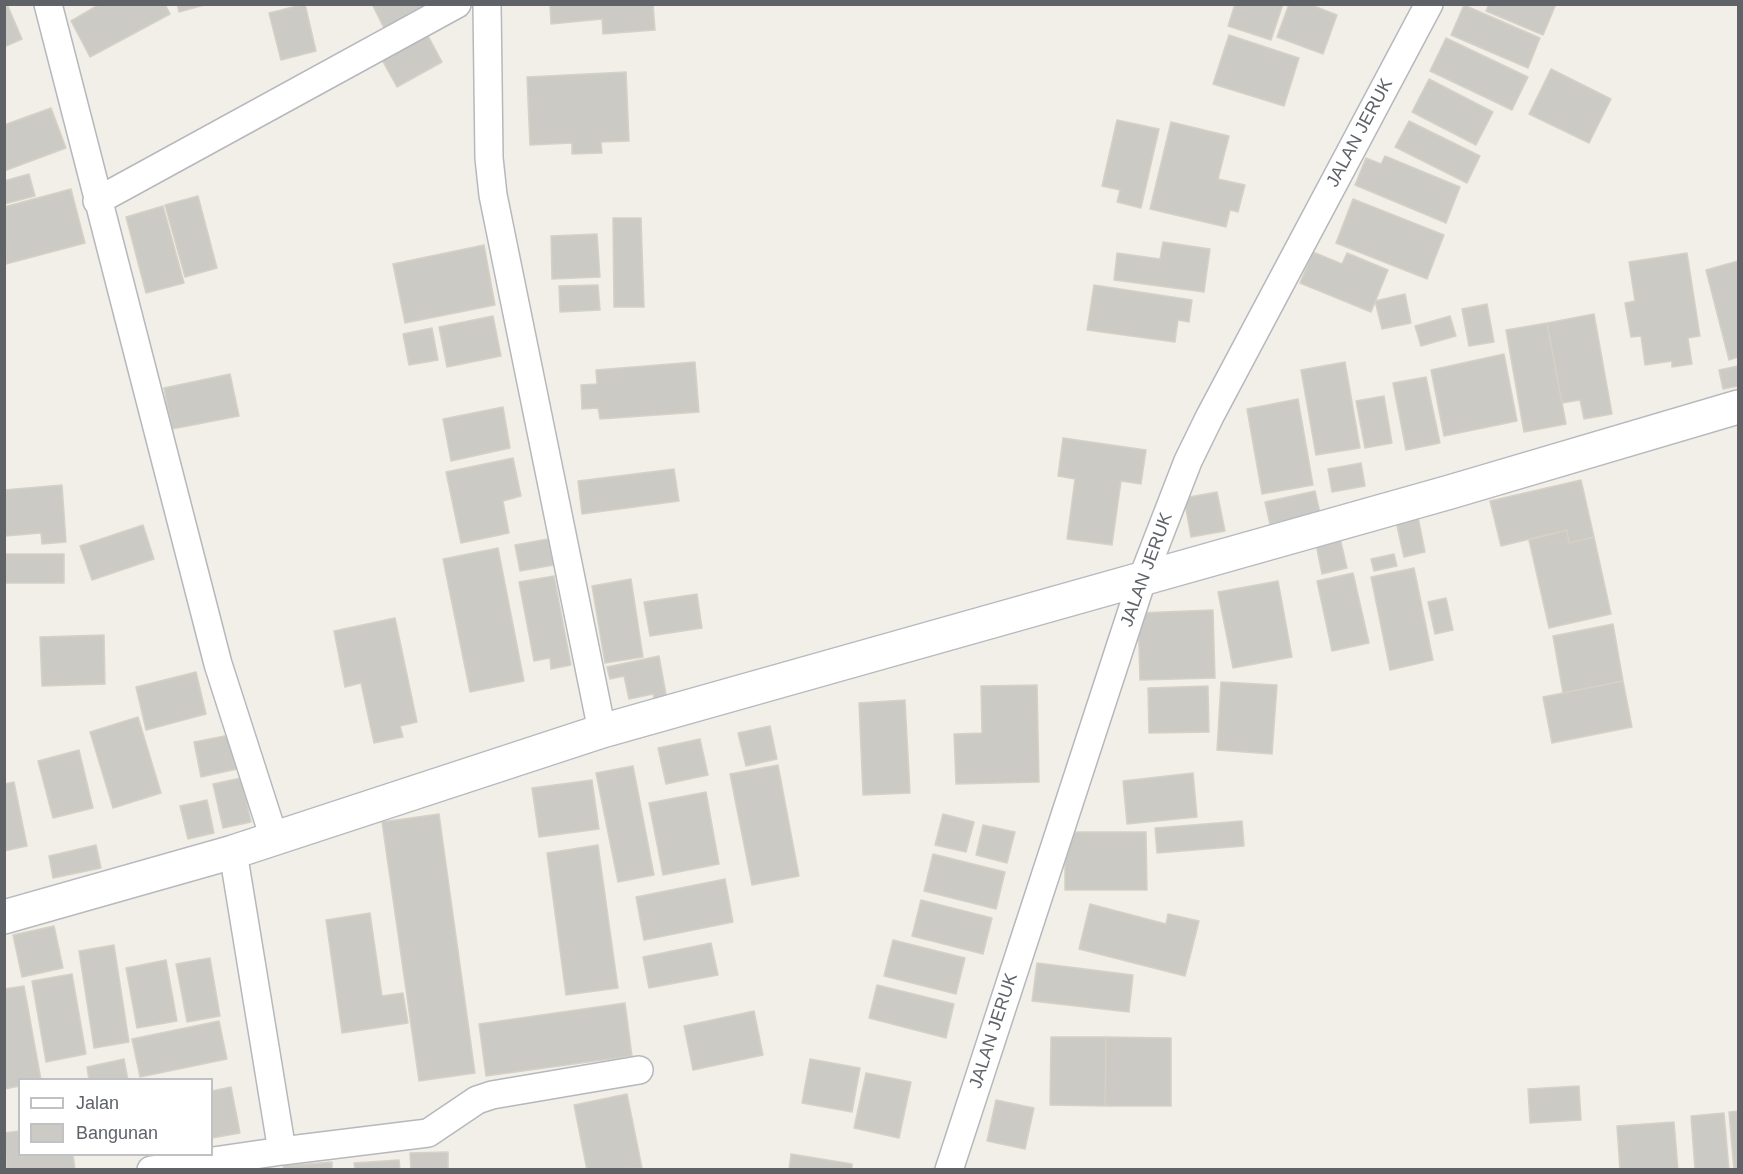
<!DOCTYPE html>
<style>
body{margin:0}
#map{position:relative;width:1743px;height:1174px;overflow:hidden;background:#f1efe8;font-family:Arial,sans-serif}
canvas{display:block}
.frame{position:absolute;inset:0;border:6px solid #5f6368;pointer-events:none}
.legend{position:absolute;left:18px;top:1078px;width:195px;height:78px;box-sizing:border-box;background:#fff;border:2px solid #bfc1c3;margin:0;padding:8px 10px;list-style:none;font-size:18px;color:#5f6368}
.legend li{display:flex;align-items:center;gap:12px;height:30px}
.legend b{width:30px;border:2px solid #bfc1c3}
</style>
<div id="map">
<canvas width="1743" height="1174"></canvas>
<div class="frame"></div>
<ul class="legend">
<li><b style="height:8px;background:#fff"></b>Jalan</li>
<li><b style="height:16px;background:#cccac5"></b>Bangunan</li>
</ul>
</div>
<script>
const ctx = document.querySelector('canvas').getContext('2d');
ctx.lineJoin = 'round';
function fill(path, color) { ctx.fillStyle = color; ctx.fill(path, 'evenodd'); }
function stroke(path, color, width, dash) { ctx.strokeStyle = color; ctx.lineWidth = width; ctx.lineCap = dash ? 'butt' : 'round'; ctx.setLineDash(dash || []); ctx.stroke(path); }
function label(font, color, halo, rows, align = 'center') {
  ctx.font = font + ' Arial,sans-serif'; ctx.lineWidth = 6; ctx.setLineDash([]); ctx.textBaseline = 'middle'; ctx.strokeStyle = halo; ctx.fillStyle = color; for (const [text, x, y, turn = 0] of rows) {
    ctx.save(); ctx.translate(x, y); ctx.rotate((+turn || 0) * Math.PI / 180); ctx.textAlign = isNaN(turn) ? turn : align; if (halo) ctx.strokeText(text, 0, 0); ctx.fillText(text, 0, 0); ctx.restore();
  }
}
const building = new Path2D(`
 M 4,4 L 7,4 L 22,39 L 4,47 Z
 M 100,4 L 165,4 L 170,14 L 90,57 L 71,21 Z
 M 177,4 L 208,4 L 179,12 Z
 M 305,4 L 316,51 L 281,60 L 269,13 Z
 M 372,4 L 431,4 L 385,30 Z
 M 550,4 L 653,4 L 655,30 L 603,34 L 602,19 L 551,24 Z
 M 1235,4 L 1283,4 L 1271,40 L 1228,26 Z
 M 1289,4 L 1309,4 L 1337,15 L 1323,54 L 1277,37 Z
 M 1489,4 L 1556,4 L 1543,35 L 1486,11 Z
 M 1464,5 L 1540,38 L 1528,68 L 1451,35 Z
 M 427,34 L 442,62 L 397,87 L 381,58 Z
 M 1229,35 L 1299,58 L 1284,106 L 1213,84 Z
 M 1446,38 L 1528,77 L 1512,110 L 1430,71 Z
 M 1551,69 L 1611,99 L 1589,143 L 1529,114 Z
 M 626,72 L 629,141 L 601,142 L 602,153 L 572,154 L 572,143 L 530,145 L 527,77 Z
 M 1429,79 L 1493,112 L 1476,145 L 1412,112 Z
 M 51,108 L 66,148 L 4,171 L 4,125 Z
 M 1117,120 L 1159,129 L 1141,208 L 1117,202 L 1120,190 L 1102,186 Z
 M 1409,121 L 1480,156 L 1467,183 L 1395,147 Z
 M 1171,122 L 1229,136 L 1218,179 L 1245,185 L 1238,212 L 1230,210 L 1226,227 L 1150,209 Z
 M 1385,156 L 1460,187 L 1446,223 L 1355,185 L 1366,158 L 1381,164 Z
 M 29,174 L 35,196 L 4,204 L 4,181 Z
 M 71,189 L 85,243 L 6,264 L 4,207 Z
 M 198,196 L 217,268 L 185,277 L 165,205 Z
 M 1353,199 L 1444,235 L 1427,279 L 1336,243 Z
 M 163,206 L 184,283 L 146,293 L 126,217 Z
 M 613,218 L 641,218 L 644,307 L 614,307 Z
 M 597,234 L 600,277 L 552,279 L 551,236 Z
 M 1163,242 L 1210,249 L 1204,292 L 1114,280 L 1117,253 L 1160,259 Z
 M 484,245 L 495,305 L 405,323 L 393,264 Z
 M 1313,252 L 1342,264 L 1347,253 L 1388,270 L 1371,312 L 1300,283 Z
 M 1687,253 L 1700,336 L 1688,338 L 1692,364 L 1672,367 L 1672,361 L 1645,365 L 1641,336 L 1631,337 L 1625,303 L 1635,301 L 1629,262 Z
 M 1738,261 L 1738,357 L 1729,360 L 1706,270 Z
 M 598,285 L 600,310 L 560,312 L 559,286 Z
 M 1094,285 L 1192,300 L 1189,322 L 1178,320 L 1175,342 L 1087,330 Z
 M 1405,294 L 1411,323 L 1382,329 L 1375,301 Z
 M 1487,304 L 1494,342 L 1469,346 L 1462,309 Z
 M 1594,314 L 1612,414 L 1584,419 L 1580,400 L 1562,403 L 1547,323 Z
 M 493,316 L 501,356 L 447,367 L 439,327 Z
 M 1450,316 L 1456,336 L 1421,346 L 1415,326 Z
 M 1547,323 L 1566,424 L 1524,432 L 1506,330 Z
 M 432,328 L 438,360 L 409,365 L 403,334 Z
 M 1504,354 L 1517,421 L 1444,436 L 1431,370 Z
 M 695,362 L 699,412 L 600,419 L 598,408 L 582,409 L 581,385 L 597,384 L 596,370 Z
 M 1345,362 L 1360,448 L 1316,455 L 1301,370 Z
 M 1738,366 L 1738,386 L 1723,389 L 1719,370 Z
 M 230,374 L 239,416 L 172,429 L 164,388 Z
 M 1426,377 L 1440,443 L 1406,450 L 1393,383 Z
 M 1384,396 L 1392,443 L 1365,448 L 1356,401 Z
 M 1298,399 L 1313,485 L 1262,494 L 1247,409 Z
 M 503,407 L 510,448 L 451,461 L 443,419 Z
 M 1063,438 L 1146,450 L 1141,484 L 1121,481 L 1112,545 L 1067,539 L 1075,479 L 1058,476 Z
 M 513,458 L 521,496 L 503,501 L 509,533 L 461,543 L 446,472 Z
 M 1361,463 L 1365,486 L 1332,492 L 1328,469 Z
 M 674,469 L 679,501 L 582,514 L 578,481 Z
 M 1581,480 L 1594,537 L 1569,543 L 1567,530 L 1501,546 L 1490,501 Z
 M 62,485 L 66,542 L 42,544 L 41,533 L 5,536 L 4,490 Z
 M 1315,491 L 1320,513 L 1270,524 L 1265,502 Z
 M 1217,492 L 1225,531 L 1191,537 L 1184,498 Z
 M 1417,512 L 1425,552 L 1404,557 L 1395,517 Z
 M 143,525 L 154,559 L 92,580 L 80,546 Z
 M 1567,530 L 1569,543 L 1594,537 L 1611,614 L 1549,628 L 1529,540 Z
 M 1340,538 L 1347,568 L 1322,574 L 1316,544 Z
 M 548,539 L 554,565 L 520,571 L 515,545 Z
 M 498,548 L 524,681 L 470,692 L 443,559 Z
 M 5,554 L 64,554 L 64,583 L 5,583 Z
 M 1394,554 L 1397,566 L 1374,571 L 1371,559 Z
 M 1414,568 L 1433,660 L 1390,670 L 1371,577 Z
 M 1353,573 L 1369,643 L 1332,651 L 1317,581 Z
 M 554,576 L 571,665 L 551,669 L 550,658 L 534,661 L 519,582 Z
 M 631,579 L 643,657 L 605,663 L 592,586 Z
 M 1278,581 L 1292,657 L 1233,668 L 1218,592 Z
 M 697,594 L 702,628 L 650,636 L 644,602 Z
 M 1446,598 L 1453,630 L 1435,634 L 1428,602 Z
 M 1213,610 L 1215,678 L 1140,680 L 1138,613 Z
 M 395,618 L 417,722 L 400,726 L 403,737 L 374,743 L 361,683 L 345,687 L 334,631 Z
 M 1613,624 L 1623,681 L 1563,693 L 1553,636 Z
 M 104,635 L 105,684 L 42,686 L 40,637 Z
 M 659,656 L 667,700 L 655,702 L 653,694 L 629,699 L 624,676 L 610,679 L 607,667 Z
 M 196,672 L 206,714 L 146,730 L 136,687 Z
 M 1623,681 L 1632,727 L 1552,743 L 1543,697 Z
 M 1221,682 L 1277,685 L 1272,754 L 1217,750 Z
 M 1037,685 L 1039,782 L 956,784 L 954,734 L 982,733 L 981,686 Z
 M 1208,686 L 1209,732 L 1149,733 L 1148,688 Z
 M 905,700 L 910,793 L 863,795 L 859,703 Z
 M 138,717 L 161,793 L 113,808 L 90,732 Z
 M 770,726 L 777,759 L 746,766 L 738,733 Z
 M 230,735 L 237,769 L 201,777 L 194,742 Z
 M 700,739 L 708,775 L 666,784 L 658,748 Z
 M 79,750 L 93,808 L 53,818 L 38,761 Z
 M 778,765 L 799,876 L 752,885 L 730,774 Z
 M 633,766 L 654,875 L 618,882 L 596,773 Z
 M 1193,773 L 1197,817 L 1127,824 L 1123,781 Z
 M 241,778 L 251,822 L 223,828 L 213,784 Z
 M 592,780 L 599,829 L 539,837 L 532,788 Z
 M 14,782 L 27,846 L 4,851 L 4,784 Z
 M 706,792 L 719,864 L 663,875 L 649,803 Z
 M 207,800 L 214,833 L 188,839 L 180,806 Z
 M 439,814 L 475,1073 L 419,1081 L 382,822 Z
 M 943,814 L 974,822 L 966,852 L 935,845 Z
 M 1242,821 L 1244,846 L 1157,853 L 1155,828 Z
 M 983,825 L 1015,832 L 1007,863 L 976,855 Z
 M 1065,832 L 1146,832 L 1147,890 L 1065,890 Z
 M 96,845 L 101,868 L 53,878 L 49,856 Z
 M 598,845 L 618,988 L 566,995 L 547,853 Z
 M 933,854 L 1005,872 L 996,909 L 924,891 Z
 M 725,879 L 733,922 L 644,940 L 636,897 Z
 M 921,900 L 992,918 L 983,954 L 912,936 Z
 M 1090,904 L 1166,924 L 1168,914 L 1199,921 L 1185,976 L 1079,949 Z
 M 370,913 L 382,996 L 403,993 L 408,1023 L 342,1033 L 326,920 Z
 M 54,926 L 63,968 L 22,977 L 13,935 Z
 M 893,940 L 965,958 L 956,994 L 884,976 Z
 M 711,943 L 718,975 L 649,988 L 643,957 Z
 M 114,945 L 129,1042 L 94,1048 L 79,951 Z
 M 210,958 L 220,1016 L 187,1022 L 176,964 Z
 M 166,960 L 177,1021 L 137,1028 L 126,968 Z
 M 1037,963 L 1133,975 L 1129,1012 L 1032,1001 Z
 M 72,974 L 86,1054 L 46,1062 L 32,981 Z
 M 877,985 L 954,1004 L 946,1038 L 869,1018 Z
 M 24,986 L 41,1080 L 20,1080 L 20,1086 L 4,1089 L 4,989 Z
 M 625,1003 L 632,1056 L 486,1076 L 479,1024 Z
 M 754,1011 L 763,1055 L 693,1070 L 684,1026 Z
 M 219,1021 L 227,1059 L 140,1077 L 132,1039 Z
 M 1051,1037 L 1106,1037 L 1105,1106 L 1050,1105 Z
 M 1106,1037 L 1171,1038 L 1171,1106 L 1105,1106 Z
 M 124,1059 L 128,1080 L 89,1080 L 87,1067 Z
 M 810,1059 L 860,1068 L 852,1112 L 802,1103 Z
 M 866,1073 L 911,1082 L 899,1138 L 854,1128 Z
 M 1579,1086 L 1581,1120 L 1530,1123 L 1528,1089 Z
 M 231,1087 L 240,1133 L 212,1138 L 212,1091 Z
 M 627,1094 L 642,1168 L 587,1170 L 574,1105 Z
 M 996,1100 L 1034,1108 L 1025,1149 L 987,1141 Z
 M 1738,1111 L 1738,1170 L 1734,1170 L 1729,1112 Z
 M 1724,1113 L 1729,1170 L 1695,1170 L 1691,1116 Z
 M 1674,1122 L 1678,1170 L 1620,1170 L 1617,1126 Z
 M 20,1131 L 20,1154 L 73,1154 L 75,1170 L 7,1170 L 4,1133 Z
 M 448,1152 L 448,1170 L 411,1170 L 410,1153 Z
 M 791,1154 L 852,1164 L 852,1170 L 789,1170 Z
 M 399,1160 L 400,1170 L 355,1170 L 354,1163 Z
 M 332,1162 L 332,1170 L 284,1170 L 283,1166 Z`);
fill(building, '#cccac5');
stroke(building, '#d6d1c6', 1.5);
const street = new Path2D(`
 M 48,4 L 218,664 L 274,838
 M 487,4 L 489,158 L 493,195 L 602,731
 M 97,201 L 457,4
 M 282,1151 L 428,1133 L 477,1100 L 492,1095 L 639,1070
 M 151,1170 L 282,1151 L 233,852
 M 949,1170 L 1143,577 L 1188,461 L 1210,416 L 1429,4`);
const secondary = new Path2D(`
 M 4,917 L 233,852 L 602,731 L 1450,492 L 1738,407`);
stroke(street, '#b5b8bc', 30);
stroke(secondary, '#b6babf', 36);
stroke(street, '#fff', 27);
stroke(secondary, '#fff', 33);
label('18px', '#5f6368', '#fff', [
 ["JALAN JERUK",1360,133,-62],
 ["JALAN JERUK",1147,570,-70],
 ["JALAN JERUK",994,1031,-72]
]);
</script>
